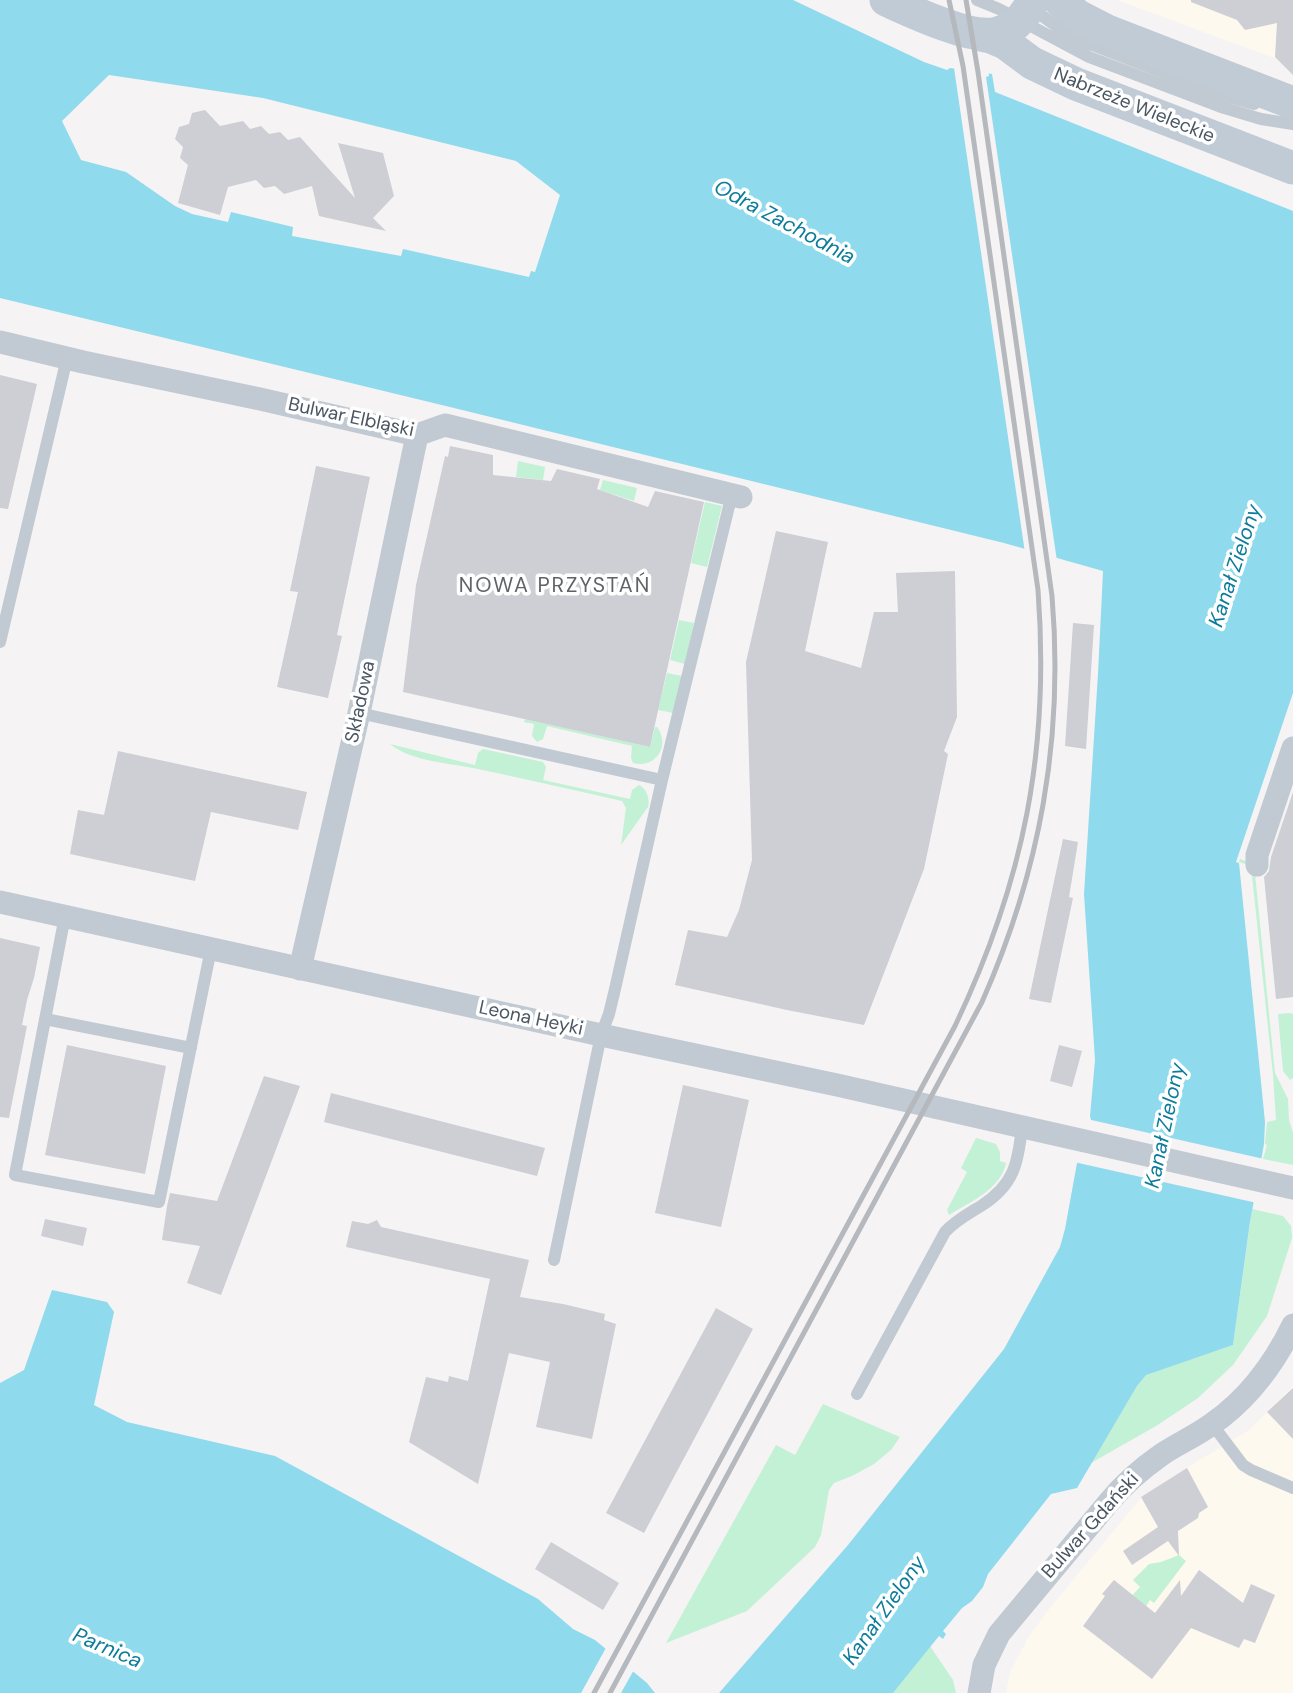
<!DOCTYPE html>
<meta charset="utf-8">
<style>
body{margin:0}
canvas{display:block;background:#f5f3f3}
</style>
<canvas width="1293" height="1693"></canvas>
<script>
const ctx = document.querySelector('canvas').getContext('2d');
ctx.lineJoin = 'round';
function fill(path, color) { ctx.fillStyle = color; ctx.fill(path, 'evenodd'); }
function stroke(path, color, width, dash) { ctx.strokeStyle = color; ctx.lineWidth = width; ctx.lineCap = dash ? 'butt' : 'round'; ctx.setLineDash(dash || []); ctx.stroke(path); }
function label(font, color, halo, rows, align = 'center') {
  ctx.font = font + ' "DM Sans",sans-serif'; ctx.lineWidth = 7; ctx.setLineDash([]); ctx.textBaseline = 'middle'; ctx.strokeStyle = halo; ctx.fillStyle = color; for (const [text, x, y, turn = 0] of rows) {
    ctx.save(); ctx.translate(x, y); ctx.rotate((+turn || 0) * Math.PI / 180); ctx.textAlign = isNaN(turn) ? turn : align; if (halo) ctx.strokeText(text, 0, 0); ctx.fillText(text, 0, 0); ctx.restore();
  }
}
fill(new Path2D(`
 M 1117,0 L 1293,0 L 1293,65 Z
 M 1293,1386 L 1293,1693 L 1006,1693 L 1010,1672 L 1028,1638 L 1049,1609 L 1141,1498 L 1193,1464 L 1249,1430 Z`), '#fdf9ef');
fill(new Path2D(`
 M 518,461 L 545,467 L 543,480 L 516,477 Z
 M 603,480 L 637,488 L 634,501 L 600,490 Z
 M 705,502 L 722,506 L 707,567 L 691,563 Z
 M 679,620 L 694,623 L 685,664 L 670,660 Z
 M 667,673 L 682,676 L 674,713 L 658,710 Z
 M 525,719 L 650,747 L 655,727 L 657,727 C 671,745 656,769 633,763 L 631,758 L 632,746 L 547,726 L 543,739 L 537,742 L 532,736 L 534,724 L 524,722 Z
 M 390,744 L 475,765 L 478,753 L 483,749 L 543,762 L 546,767 L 543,780 L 630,799 L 632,790 L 639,785 C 647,789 650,799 648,807 L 621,845 L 626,808 L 622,801 C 574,790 526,779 478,769 C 451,763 412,762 390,744 Z
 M 1240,859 L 1254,864 L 1275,1073 L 1288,1099 L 1289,1120 L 1293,1133 L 1293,1165 L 1263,1159 L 1267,1145 L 1265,1144 L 1267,1122 L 1276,1120 L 1273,1075 L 1251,866 L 1239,862 Z
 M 1290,1013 L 1293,1014 L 1293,1078 L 1290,1080 L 1283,1071 L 1278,1014 Z
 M 976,1138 L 996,1144 L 1000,1152 L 1000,1161 L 1006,1163 C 1001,1189 970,1202 949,1215 L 947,1210 L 967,1172 L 961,1168 Z
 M 1252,1209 L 1283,1216 L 1291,1226 L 1292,1238 L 1267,1316 L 1233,1365 L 1198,1398 L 1156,1426 L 1091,1463 L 1137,1386 L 1146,1374 L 1233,1345 Z
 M 823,1404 L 900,1437 L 891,1450 L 874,1464 L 852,1476 L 834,1483 L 829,1490 L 821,1535 L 815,1547 L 747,1611 L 666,1643 L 776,1445 L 795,1455 Z
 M 1179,1555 L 1186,1561 L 1154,1603 L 1150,1600 L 1140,1616 L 1120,1609 L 1140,1587 L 1133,1580 L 1149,1564 L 1161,1562 Z
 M 930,1646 L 953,1680 L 956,1693 L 893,1693 Z`), '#c3f1d5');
fill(new Path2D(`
 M 0,0 L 793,0 L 924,62 L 947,70 L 950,68 L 992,74 L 995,92 L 1293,211 L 1293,693 L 1236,862 L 1239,863 L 1265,1122 L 1264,1144 L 1250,1222 L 1233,1345 L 1146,1375 L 1137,1386 L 1077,1488 L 1051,1494 L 988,1574 L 983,1587 L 972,1601 L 962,1608 L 943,1631 L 946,1634 L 943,1639 L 939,1636 L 893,1693 L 719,1693 L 848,1545 L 1004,1349 L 1060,1247 L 1065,1229 L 1077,1163 L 1091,1120 L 1090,1116 L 1095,1060 L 1084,894 L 1098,674 L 1103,571 L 1004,543 L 454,408 L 0,298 ZM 109,75 L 263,98 L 516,161 L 560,195 L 535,272 L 531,271 L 529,277 L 403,249 L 401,256 L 292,236 L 293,227 L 231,212 L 228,222 L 192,214 L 175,206 L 126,172 L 81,160 L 62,121 Z
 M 52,1290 L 107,1302 L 114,1312 L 94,1405 L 127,1422 L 275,1456 L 538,1599 L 573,1629 L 595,1640 L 647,1683 L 655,1693 L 0,1693 L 0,1383 L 24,1370 Z`), '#90daee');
fill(new Path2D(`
 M 951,65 L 988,70 L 989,76 L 986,77 L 1057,561 L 1025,553 L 954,68 L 952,68 Z
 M 1087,1119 L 1264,1159 L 1257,1203 L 1074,1162 Z
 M 607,1646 L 635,1668 L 621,1693 L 581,1693 Z`), '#f5f3f3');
fill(new Path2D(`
 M 1191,0 L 1293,0 L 1293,75 L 1275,57 L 1277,23 L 1245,30 L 1237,20 L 1191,2 Z
 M 205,110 L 220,126 L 243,121 L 250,129 L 261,126 L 269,134 L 280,132 L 288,140 L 300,137 L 355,198 L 338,143 L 383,153 L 394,196 L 373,218 L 386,231 L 319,216 L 312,186 L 284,194 L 275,186 L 264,188 L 256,180 L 228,187 L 220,215 L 178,203 L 188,165 L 180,158 L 183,147 L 175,139 L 179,127 L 189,124 L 192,113 Z
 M 0,375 L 37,384 L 8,509 L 0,508 Z
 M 450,446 L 493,455 L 493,475 L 551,481 L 557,469 L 600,479 L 597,489 L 648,507 L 655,491 L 704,502 L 650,747 L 403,692 L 416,585 L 445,456 L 448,457 Z
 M 316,466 L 370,477 L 337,635 L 342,636 L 328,698 L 277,687 L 298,592 L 290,591 Z
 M 776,531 L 828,542 L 805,651 L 861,668 L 874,612 L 898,612 L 896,573 L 955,571 L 957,717 L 944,751 L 948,754 L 924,869 L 864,1025 L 787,1010 L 675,985 L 688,930 L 727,937 L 739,910 L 752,860 L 746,662 Z
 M 1073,623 L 1094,625 L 1086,749 L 1065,746 Z
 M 118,751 L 307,792 L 298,830 L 211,812 L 195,881 L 70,854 L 78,810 L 104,815 Z
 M 1293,792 L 1293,997 L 1276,999 L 1264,877 L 1269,871 L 1271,857 Z
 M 1063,839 L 1078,842 L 1069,897 L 1073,898 L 1051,1003 L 1029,999 Z
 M 0,938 L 40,947 L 34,978 L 27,1000 L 22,1025 L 27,1026 L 9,1118 L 0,1117 Z
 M 67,1045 L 166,1066 L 145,1174 L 45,1155 Z
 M 1059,1045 L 1082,1051 L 1072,1087 L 1050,1081 Z
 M 264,1076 L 300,1086 L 221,1295 L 187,1283 L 200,1246 L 162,1240 L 167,1206 L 170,1193 L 217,1201 Z
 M 683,1085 L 749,1100 L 721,1227 L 655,1213 Z
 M 331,1093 L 545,1148 L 537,1176 L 324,1122 Z
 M 45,1219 L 87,1228 L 83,1246 L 41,1236 Z
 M 377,1220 L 381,1227 L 529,1260 L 520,1297 L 563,1304 L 605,1314 L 604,1320 L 616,1324 L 592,1439 L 536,1427 L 550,1362 L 509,1353 L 478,1484 L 409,1442 L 426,1377 L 448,1382 L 449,1376 L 468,1381 L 490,1279 L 346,1247 L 352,1221 L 368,1224 Z
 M 716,1308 L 753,1329 L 644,1533 L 606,1513 Z
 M 1293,1388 L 1293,1439 L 1267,1412 Z
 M 1187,1468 L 1208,1507 L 1199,1513 L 1198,1518 L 1178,1531 L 1179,1556 L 1168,1541 L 1132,1565 L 1123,1551 L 1158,1527 L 1141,1497 Z
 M 551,1542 L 619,1583 L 603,1610 L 535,1569 Z
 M 1199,1570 L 1243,1603 L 1251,1584 L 1275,1595 L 1255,1643 L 1244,1639 L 1239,1648 L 1191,1628 L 1152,1679 L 1083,1626 L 1105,1596 L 1102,1594 L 1114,1580 L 1155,1613 L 1180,1580 L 1181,1596 Z`), '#cdcfd5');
stroke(new Path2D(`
 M 977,0 L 999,9 L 1089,57 L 1221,107 L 1261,119 L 1293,124
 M 1031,8 L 1062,30 L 1087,43 L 1219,94 L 1254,104
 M 0,642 L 67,358
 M 359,713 L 662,780 L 615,989 L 609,1014 L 601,1035 L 554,1260
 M 662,780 L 732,494
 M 65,916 L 15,1175 L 159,1202 L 211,949
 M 45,1019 L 191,1048
 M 857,1394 L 945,1232 C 955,1221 968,1214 981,1206 C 1014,1185 1018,1164 1022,1127
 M 1212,1424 L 1243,1465 L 1251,1470 L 1293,1488`), '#c1cad2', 12);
stroke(new Path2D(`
 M 0,342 L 83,362 L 260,399 L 417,435 L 445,425 L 741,497
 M 1257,865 L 1257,855 L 1293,748
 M 0,902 L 601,1035 L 837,1085 L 1293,1188
 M 300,969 L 359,713 L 417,435
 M 979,1693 L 984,1665 L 999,1634 L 1109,1502 C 1124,1484 1141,1469 1161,1455 C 1177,1444 1196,1436 1212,1424 C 1248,1399 1274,1364 1293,1325`), '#c1cad2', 23);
stroke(new Path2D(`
 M 886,0 C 906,9 925,18 946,25 C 983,39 1013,42 1033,0
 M 1059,0 L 1078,16 L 1107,31 L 1293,103
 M 981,35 L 991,37 L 1005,43 L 1032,63 L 1076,84 L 1293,168`), '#c1cbd6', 33);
stroke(new Path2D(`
 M 594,1693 L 955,1026 C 1024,881 1050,750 1038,590 L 963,66 L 949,0
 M 610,1693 L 982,1002 C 1040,871 1064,739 1052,596 L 978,72 L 966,0`), '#b5b8bd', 5);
label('19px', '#4a5661', '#fff', [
 ["Nabrzeże Wieleckie",1134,106,22],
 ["Bulwar Elbląski",351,418,12],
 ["Składowa",361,702,-78],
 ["Leona Heyki",531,1019,12],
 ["Bulwar Gdański",1091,1526,-48]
]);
label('italic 21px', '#0c7c9b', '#fff', [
 ["Odra Zachodnia",784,223,28],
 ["Kanał Zielony",1236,566,-72],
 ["Kanał Zielony",1166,1126,-78],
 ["Kanał Zielony",885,1611,-55],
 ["Parnica",107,1649,23]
]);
ctx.letterSpacing = '2px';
label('21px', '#5f6368', '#fff', [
 ["NOWA PRZYSTAŃ",555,586]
]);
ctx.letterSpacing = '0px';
</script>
